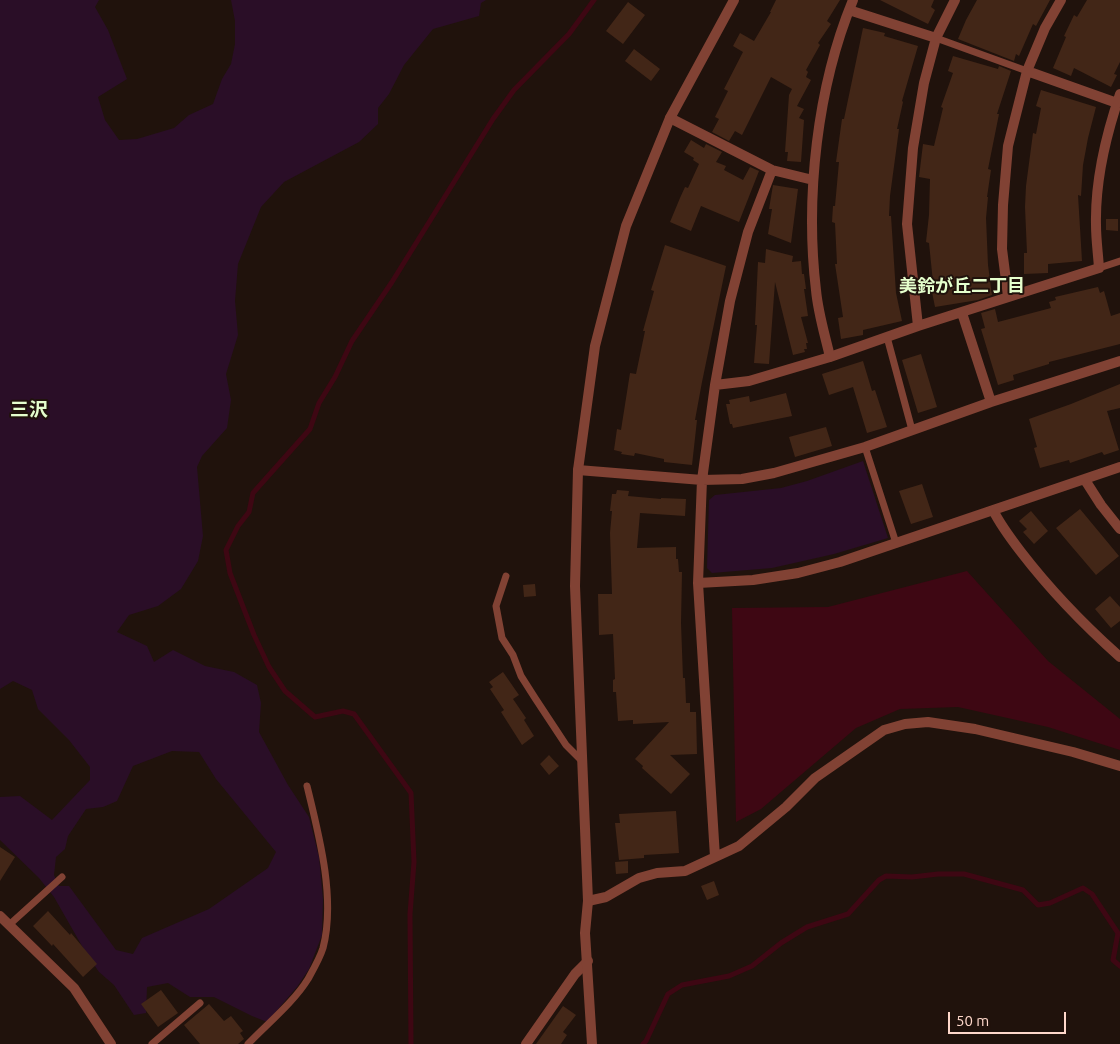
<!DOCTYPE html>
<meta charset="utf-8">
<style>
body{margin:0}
#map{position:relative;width:1120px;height:1044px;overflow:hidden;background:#20120c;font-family:Ubuntu,sans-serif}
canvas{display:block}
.scale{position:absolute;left:948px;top:1012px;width:118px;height:22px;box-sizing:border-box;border:2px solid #ffd8cb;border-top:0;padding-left:6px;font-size:15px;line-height:18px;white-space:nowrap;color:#ffd8cb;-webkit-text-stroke:4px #20120c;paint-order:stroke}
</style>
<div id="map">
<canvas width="1120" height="1044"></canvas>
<div class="scale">50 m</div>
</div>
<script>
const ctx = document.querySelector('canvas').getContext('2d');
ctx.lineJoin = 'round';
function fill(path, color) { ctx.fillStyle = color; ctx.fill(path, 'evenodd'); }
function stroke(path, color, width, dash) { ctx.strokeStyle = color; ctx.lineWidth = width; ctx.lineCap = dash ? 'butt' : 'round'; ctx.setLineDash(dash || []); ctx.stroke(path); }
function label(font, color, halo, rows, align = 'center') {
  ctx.font = font + ' Ubuntu,"Noto Sans JP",sans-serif'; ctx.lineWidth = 4; ctx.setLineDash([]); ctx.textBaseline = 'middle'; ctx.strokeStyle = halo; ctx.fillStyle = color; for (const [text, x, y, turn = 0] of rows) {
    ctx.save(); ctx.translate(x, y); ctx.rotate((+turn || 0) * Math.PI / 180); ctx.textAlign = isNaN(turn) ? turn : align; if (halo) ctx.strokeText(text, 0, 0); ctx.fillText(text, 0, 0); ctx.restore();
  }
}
fill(new Path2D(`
 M 0,0 L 99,0 L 95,7 L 108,30 L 127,79 L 98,97 L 105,120 L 119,140 L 137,139 L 174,128 L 189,115 L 213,104 L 222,79 L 231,64 L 235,44 L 235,21 L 231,0 L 486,0 L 481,3 L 479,16 L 433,29 L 404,65 L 389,94 L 378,108 L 378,124 L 359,142 L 284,182 L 261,207 L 238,264 L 235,301 L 238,335 L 226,374 L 231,400 L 227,428 L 202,456 L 197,467 L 203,536 L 198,561 L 181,589 L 158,606 L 129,615 L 117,632 L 147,646 L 154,662 L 173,650 L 205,666 L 234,672 L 257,685 L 261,703 L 259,732 L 288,785 L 309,817 L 319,857 L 323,899 L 322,935 L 309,969 L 297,987 L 267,1022 L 252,1016 L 214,997 L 190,997 L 168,983 L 147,987 L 146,1013 L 134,1015 L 114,985 L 99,972 L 86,953 L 54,897 L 39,878 L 0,840 L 0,797 L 20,796 L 52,820 L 90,780 L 90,767 L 69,740 L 38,709 L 32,690 L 13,681 L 0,689 ZM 172,751 L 199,752 L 216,779 L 276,852 L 268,868 L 209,909 L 142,938 L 133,954 L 116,950 L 69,886 L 59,886 L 54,875 L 56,857 L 65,849 L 68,836 L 86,809 L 103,807 L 117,801 L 133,766 Z
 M 863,461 L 888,538 L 834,554 L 772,568 L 712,573 L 707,568 L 709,500 L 715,495 L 781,488 L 807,481 Z`), '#2a0e27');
fill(new Path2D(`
 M 967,571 L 1048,661 L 1120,719 L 1120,750 L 1048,727 L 958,707 L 900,709 L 856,728 L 761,809 L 736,822 L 732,608 L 828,607 Z`), '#3e0713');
stroke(new Path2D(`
 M 411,1044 L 410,914 L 414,862 L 411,793 L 354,714 L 343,711 L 315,717 L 285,691 L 269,667 L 254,635 L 230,573 L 226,550 L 238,526 L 249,512 L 253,493 L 310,429 L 319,403 L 335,377 L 352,341 L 392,282 L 493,119 L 514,90 L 569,34 L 594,0
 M 643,1044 L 646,1041 L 668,994 L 682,985 L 729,976 L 752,966 L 781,943 L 807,927 L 848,914 L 879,880 L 886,876 L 912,877 L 938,874 L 964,874 L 1023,890 L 1038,905 L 1050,903 L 1083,888 L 1092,894 L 1118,933 L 1113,960 L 1120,966`), '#3e0713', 5);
fill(new Path2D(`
 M 776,0 L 840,0 L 827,21 L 831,24 L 818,43 L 820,45 L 806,70 L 808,72 L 806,77 L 811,80 L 797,106 L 804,109 L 799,118 L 804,120 L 801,162 L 787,161 L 788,152 L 785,152 L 789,95 L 792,89 L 771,77 L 742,135 L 735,131 L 729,141 L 712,132 L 719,119 L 715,117 L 728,91 L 724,89 L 743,52 L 733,46 L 740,33 L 754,41 L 771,12 L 770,12 Z
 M 880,0 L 934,0 L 931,7 L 935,10 L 928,24 Z
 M 977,0 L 1050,0 L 1036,26 L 1033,24 L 1019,56 L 1016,54 L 1014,61 L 958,39 L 966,20 Z
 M 1087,0 L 1120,0 L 1120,62 L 1114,74 L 1117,75 L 1111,87 L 1074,68 L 1071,76 L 1053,68 L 1066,37 L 1064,36 L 1074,15 L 1077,17 Z
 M 628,2 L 645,15 L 623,44 L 606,31 Z
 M 863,28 L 885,33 L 884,36 L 918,46 L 902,101 L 903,102 L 897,129 L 899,129 L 890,196 L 889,216 L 891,216 L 896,293 L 902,321 L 863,330 L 863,335 L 841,339 L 838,318 L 843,317 L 835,264 L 837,264 L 835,223 L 832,222 L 833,206 L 835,206 L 839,162 L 836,162 L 842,119 L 844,119 Z
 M 634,49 L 660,69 L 651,81 L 625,61 Z
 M 953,56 L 998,69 L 999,66 L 1011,71 L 997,114 L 999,114 L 988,169 L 991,170 L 987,197 L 988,197 L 986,218 L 988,265 L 992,295 L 978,300 L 935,307 L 932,292 L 934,292 L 929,243 L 926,242 L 929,215 L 930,179 L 919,177 L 923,144 L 934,146 L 943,108 L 941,107 L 953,73 L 948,71 Z
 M 1041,90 L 1096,107 L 1088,138 L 1083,165 L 1081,196 L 1078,195 L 1082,261 L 1048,264 L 1048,273 L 1024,274 L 1024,253 L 1027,253 L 1025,207 L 1026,186 L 1033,133 L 1036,134 L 1041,108 L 1036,106 Z
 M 691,140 L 704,148 L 706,144 L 722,152 L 716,162 L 726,166 L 724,170 L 743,180 L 750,167 L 759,171 L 739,222 L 701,206 L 691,231 L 670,222 L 680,198 L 685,187 L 688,188 L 699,164 L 693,160 L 694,158 L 684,152 Z
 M 773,185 L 798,189 L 791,243 L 768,234 L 772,209 L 769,209 Z
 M 1106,219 L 1118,219 L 1118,231 L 1106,230 Z
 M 665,245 L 726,266 L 702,382 L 695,420 L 697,420 L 692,465 L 664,462 L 664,459 L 635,453 L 634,456 L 621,454 L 622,452 L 614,450 L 617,429 L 621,430 L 630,373 L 636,374 L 645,331 L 643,331 L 654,291 L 651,290 Z
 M 766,249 L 793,256 L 792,262 L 801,261 L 802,274 L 804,274 L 806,289 L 804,289 L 808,316 L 801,317 L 808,343 L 806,343 L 807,349 L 804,349 L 805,352 L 793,355 L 775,282 L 769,364 L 754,363 L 757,325 L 755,325 L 758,262 L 765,263 Z
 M 1098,287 L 1100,293 L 1104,291 L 1111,316 L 1120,313 L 1120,344 L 1049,362 L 1049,364 L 1013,375 L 1014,380 L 998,385 L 981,329 L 985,328 L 981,313 L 995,309 L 998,322 L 1051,308 L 1049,302 L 1056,300 L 1055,297 Z
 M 921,354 L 937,407 L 918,413 L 902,360 Z
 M 863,361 L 872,391 L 875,390 L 887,427 L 867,433 L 853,387 L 829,395 L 822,374 Z
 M 1120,384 L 1120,408 L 1107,411 L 1119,450 L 1104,455 L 1102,452 L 1070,463 L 1069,460 L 1040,468 L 1034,448 L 1037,447 L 1029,419 L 1071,404 Z
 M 786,393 L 792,416 L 733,428 L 732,424 L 730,424 L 726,404 L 730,404 L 729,400 L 749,396 L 750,402 Z
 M 826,427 L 832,446 L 795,457 L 789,437 Z
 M 922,484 L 933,517 L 911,524 L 899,491 Z
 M 617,490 L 629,491 L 628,496 L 661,499 L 661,498 L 686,499 L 685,516 L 640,513 L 637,548 L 676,547 L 676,559 L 678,559 L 679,572 L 682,572 L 681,623 L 683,678 L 685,678 L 686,703 L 690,703 L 690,712 L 696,712 L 697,754 L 670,755 L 690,774 L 671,794 L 642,768 L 643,766 L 635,759 L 669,722 L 633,724 L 633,720 L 618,721 L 616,692 L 613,692 L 613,680 L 615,679 L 613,634 L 599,635 L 598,594 L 612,594 L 610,533 L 612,511 L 610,511 L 612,494 L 616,494 Z
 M 1080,509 L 1119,556 L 1096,575 L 1056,528 Z
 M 1031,511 L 1048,531 L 1034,544 L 1023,532 L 1027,529 L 1019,521 Z
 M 535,584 L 536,596 L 524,597 L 523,585 Z
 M 1110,596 L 1120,607 L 1120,621 L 1111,628 L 1095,609 Z
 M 503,672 L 519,695 L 513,699 L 526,718 L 524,720 L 534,736 L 522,745 L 501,712 L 504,710 L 490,689 L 493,687 L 489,682 Z
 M 549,755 L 559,766 L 549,775 L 540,764 Z
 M 676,811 L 679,853 L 644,855 L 644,858 L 619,860 L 615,823 L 620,823 L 619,814 Z
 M 0,847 L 15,857 L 0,881 Z
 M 628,861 L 628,873 L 616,874 L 615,862 Z
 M 714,881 L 719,895 L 707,900 L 701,886 Z
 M 48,911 L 70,935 L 71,933 L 97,964 L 83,977 L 53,944 L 52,946 L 33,926 Z
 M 161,990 L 178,1013 L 158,1027 L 141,1004 Z
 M 209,1004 L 224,1021 L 231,1016 L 243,1031 L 240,1033 L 244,1039 L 238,1044 L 200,1044 L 184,1025 Z
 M 563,1006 L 576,1015 L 563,1032 L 567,1035 L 561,1044 L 536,1044 Z`), '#422617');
stroke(new Path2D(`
 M 936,38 L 1027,71
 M 1099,268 L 1120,261
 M 887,337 L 912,430
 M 865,447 L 896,543
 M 506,576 L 496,606 L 502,638 L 513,655 L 521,676 L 535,698 L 566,745 L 582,761
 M 9,925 L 62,877
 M 152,1044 L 200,1003
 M 248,1044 C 266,1025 294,1002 308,979 C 313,970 320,958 323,948 C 336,899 319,835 307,786`), '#814234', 7);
stroke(new Path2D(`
 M 849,10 L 936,38
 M 1027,71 L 1117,103
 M 670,118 L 772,170 L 813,180
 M 1008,296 L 1002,249 L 1003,205 L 1008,146 L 1027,71 L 1045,28 L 1061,0
 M 962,313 L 991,402
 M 918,326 L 907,224 L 913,148 L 924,83 L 936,38 L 955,0
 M 830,357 C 825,335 818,313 816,290 C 805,197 817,87 853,0
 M 715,385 L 749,381 L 830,357 L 918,326 L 1099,268 C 1098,253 1096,239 1096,225 C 1095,181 1106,135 1120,94
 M 578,470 L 702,480 L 742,479 L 774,473 L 865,447 L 991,402 L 1120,361
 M 1085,480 L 1101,505 L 1120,529
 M 993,510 C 1001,526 1011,539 1021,552 C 1051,591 1084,625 1120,657
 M 698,583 L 753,580 L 798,573 L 840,562 L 1120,467
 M 715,857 L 698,583 L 702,480 L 715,385 L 730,301 L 748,232 L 772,170
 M 588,901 L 606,897 L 639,878 L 657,873 L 685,871 L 739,846 L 786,807 L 815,778 L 884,730 L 905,724 L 928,722 L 975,729 L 1073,752 L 1120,766
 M 526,1044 L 575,974 L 588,961`), '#814234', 10);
stroke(new Path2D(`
 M 0,916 L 74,988 L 111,1044
 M 592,1044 L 585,933 L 588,901 L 575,586 L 578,470 L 595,346 L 626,226 L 670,118 L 734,0`), '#814234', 10);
label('bold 18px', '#e5ffcd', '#20120c', [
 ["美鈴が丘二丁目",962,286]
]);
label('bold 19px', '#e5ffcd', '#20120c', [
 ["三沢",29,410]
]);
</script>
